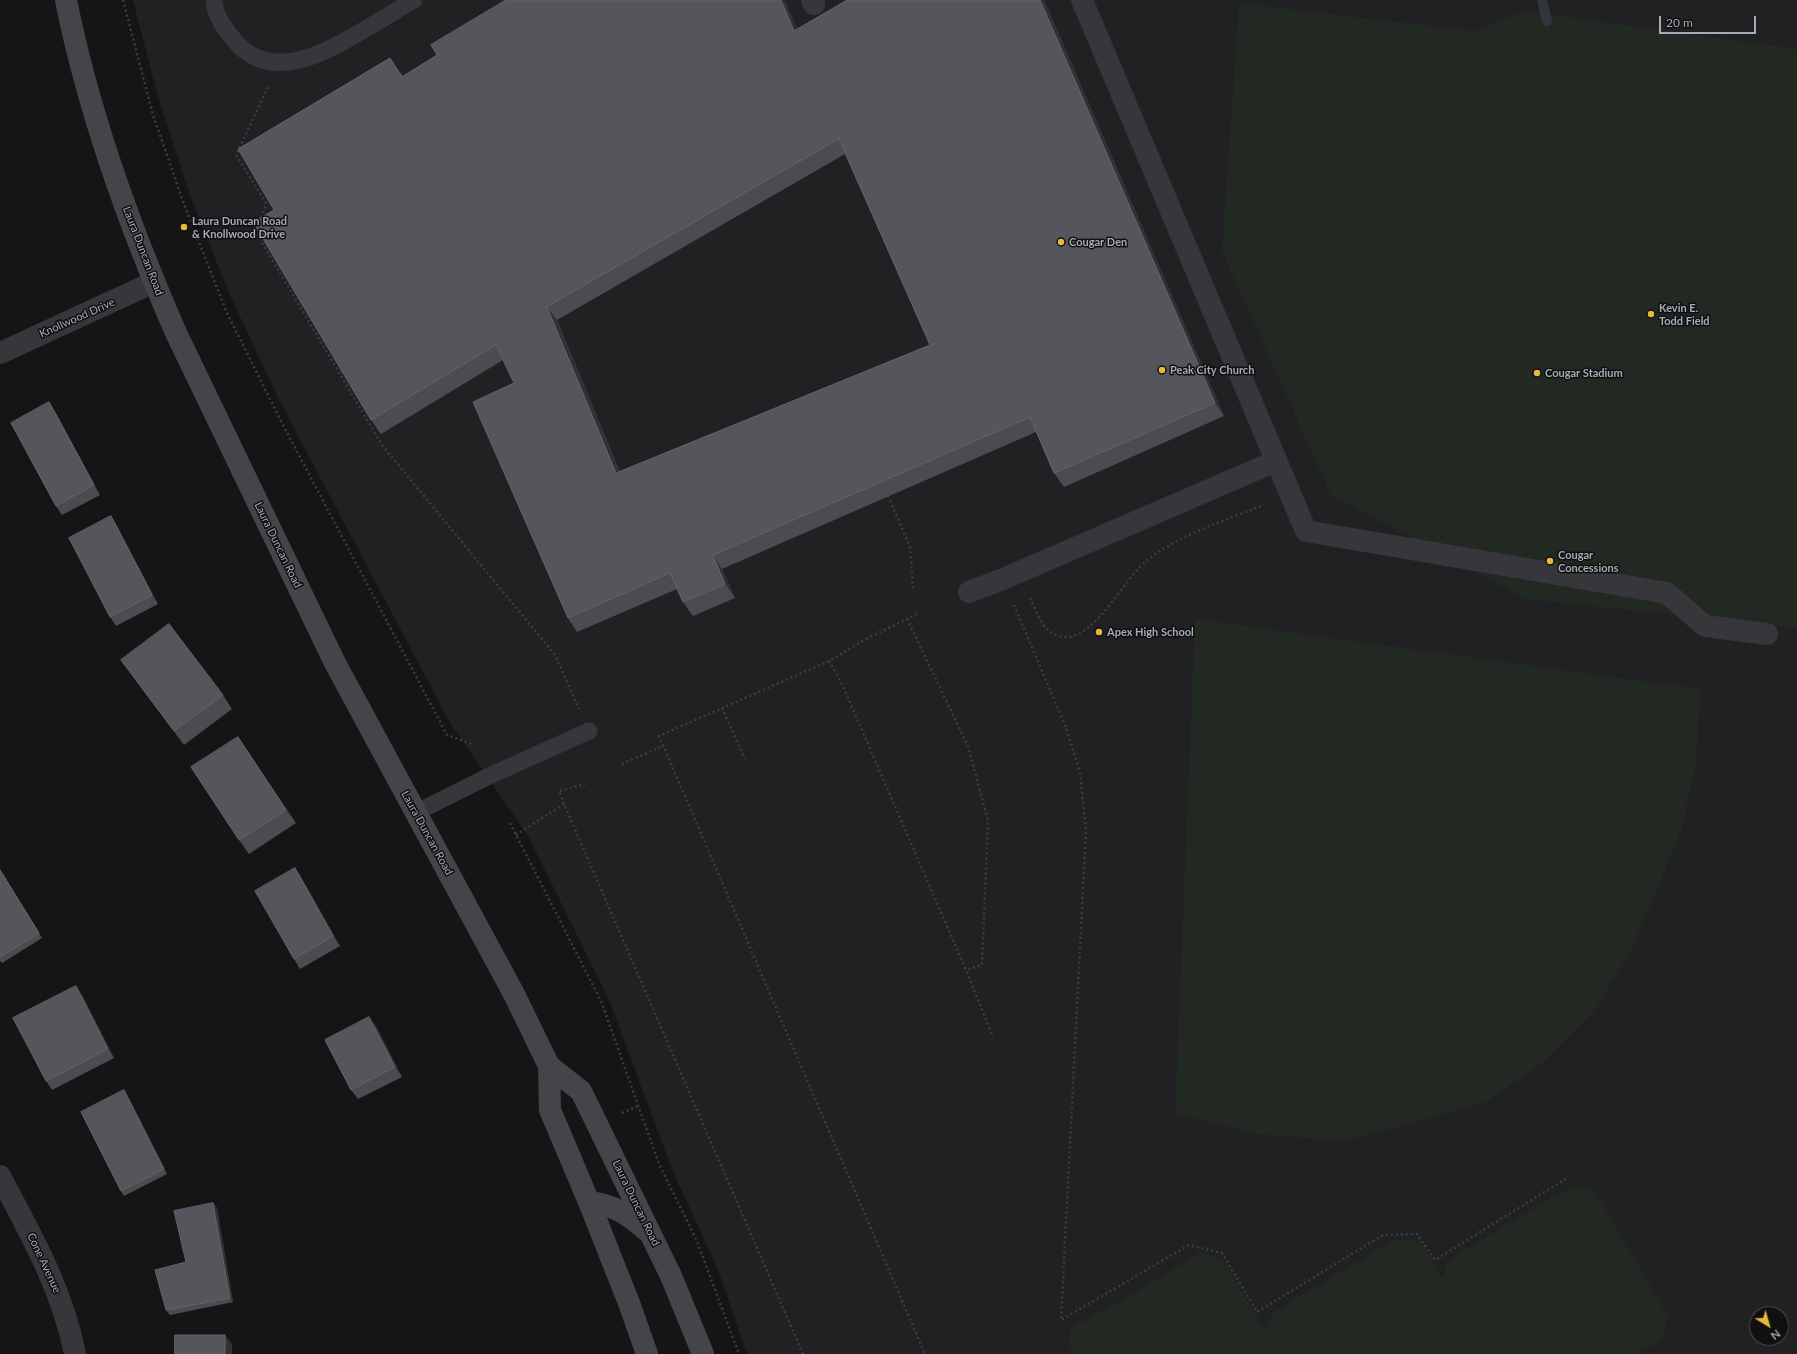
<!DOCTYPE html>
<style>
body{margin:0}
#map{position:relative;width:1797px;height:1354px;overflow:hidden;background:#151516;font-family:Lato,sans-serif}
canvas{display:block}
.north{position:absolute;left:1749px;top:1306px;width:40px;height:40px;box-sizing:border-box;background:#101011;border:1px solid #4c4e53;border-radius:50%;rotate:143deg;font-size:11px;font-weight:700;line-height:16px;text-align:center;color:#a7abb6}
.north::after{content:'';display:block;margin:auto;width:14px;height:18px;background:#e8b73b;clip-path:polygon(50% 0,100% 100%,50% 72%,0 100%)}
.scale{position:absolute;left:1659px;top:16px;width:97px;height:18px;box-sizing:border-box;border:2px solid #a7abb6;border-top:0;padding-left:5px;font-size:12px;line-height:14px;white-space:nowrap;color:#a7abb6;-webkit-text-stroke:3px #101011;paint-order:stroke}
</style>
<div id="map">
<canvas width="1797" height="1354"></canvas>
<div class="north">N</div>
<div class="scale">20 m</div>
</div>
<script>
const ctx = document.querySelector('canvas').getContext('2d');
ctx.lineJoin = 'round';
function fill(path, color) { ctx.fillStyle = color; ctx.fill(path, 'evenodd'); }
function stroke(path, color, width, dash) { ctx.strokeStyle = color; ctx.lineWidth = width; ctx.lineCap = dash ? 'butt' : 'round'; ctx.setLineDash(dash || []); ctx.stroke(path); }
function label(font, color, halo, rows, align = 'center') {
  ctx.font = font + ' Lato,sans-serif'; ctx.lineWidth = 3; ctx.setLineDash([]); ctx.textBaseline = 'middle'; ctx.strokeStyle = halo; ctx.fillStyle = color; for (const [text, x, y, turn = 0] of rows) {
    ctx.save(); ctx.translate(x, y); ctx.rotate((+turn || 0) * Math.PI / 180); ctx.textAlign = isNaN(turn) ? turn : align; if (halo) ctx.strokeText(text, 0, 0); ctx.fillText(text, 0, 0); ctx.restore();
  }
}
fill(new Path2D(`
 M 133,0 L 1797,0 L 1797,1354 L 747,1354 L 718,1270 L 672,1169 L 609,1000 L 528,836 L 450,723 L 278,398 L 228,291 L 190,195 L 157,94 ZM 1757,1314 L 1781,1314 L 1781,1338 L 1757,1338 Z`), '#212123');
fill(new Path2D(`
 M 1239,3 L 1474,31 L 1524,11 L 1797,49 L 1797,628 L 1525,599 L 1331,495 L 1222,251 Z
 M 1195,619 L 1701,689 L 1695,769 L 1682,827 L 1656,893 L 1628,956 L 1594,1011 L 1540,1065 L 1484,1103 L 1346,1141 L 1256,1134 L 1175,1114 Z
 M 1575,1185 L 1595,1191 L 1668,1316 L 1663,1340 L 1637,1354 L 1074,1354 L 1069,1346 L 1070,1329 L 1141,1289 L 1201,1252 L 1222,1259 L 1266,1332 L 1272,1313 L 1396,1239 L 1421,1241 L 1442,1278 L 1448,1261 L 1515,1219 Z`), '#212922');
stroke(new Path2D(`
 M 1542,0 L 1547,21`), '#2f373e', 10);
stroke(new Path2D(`
 M 123,0 L 153,115 L 184,204 L 227,313 L 283,425 L 447,735 L 472,744
 M 262,218 L 266,203 L 236,155 L 268,87
 M 259,229 L 258,236 L 382,445 L 555,655 L 579,709
 M 888,496 L 910,547 L 913,589
 M 1030,598 C 1038,615 1044,637 1067,637 C 1096,636 1124,580 1146,561 C 1178,535 1226,520 1264,505
 M 1014,605 L 1065,725 L 1080,772 L 1086,830 L 1061,1320 L 1189,1245 L 1222,1253 L 1257,1312 L 1383,1235 L 1417,1234 L 1435,1260 L 1567,1178
 M 917,614 L 866,639 L 829,661 L 659,736 L 925,1354
 M 907,619 L 968,746 L 988,821 L 982,965 L 966,970
 M 829,661 L 842,684 L 966,970 L 993,1037
 M 722,708 L 745,759
 M 622,764 L 663,746
 M 564,804 L 559,791 L 585,784
 M 510,823 L 601,1001 L 659,1164 L 696,1239 L 739,1354
 M 516,835 L 564,804 L 803,1354
 M 622,1113 L 638,1106`), '#3c3d42', 2.5, [2, 3]);
stroke(new Path2D(`
 M 214,0 C 214,15 225,29 234,40 C 271,85 326,52 364,30 C 381,20 397,10 414,0
 M 415,813 L 487,777 L 589,731`), '#36363b', 17);
stroke(new Path2D(`
 M 812,0 L 814,4
 M 1082,0 L 1306,531 L 1667,593 L 1705,626 L 1767,634
 M 0,353 L 154,282
 M 969,592 L 1003,579 L 1276,461
 M 0,1176 C 31,1235 62,1288 75,1354`), '#36363b', 22);
stroke(new Path2D(`
 M 66,0 C 89,115 130,228 177,335 L 335,663 L 514,994 L 549,1066 L 550,1110 L 589,1202 L 629,1303 L 647,1354
 M 549,1066 L 581,1091 L 671,1276 L 703,1354
 M 589,1202 C 614,1205 627,1214 646,1230`), '#44454b', 22);
fill(new Path2D(`
 M 847,0 L 1044,0 L 1224,416 L 1064,487 L 1054,473 L 1036,432 L 722,569 L 735,598 L 693,616 L 683,602 L 677,589 L 577,632 L 568,618 L 514,383 L 503,360 L 381,434 L 371,420 L 274,210 L 400,72 L 403,76 L 437,55 L 797,29 ZM 845,154 L 930,345 L 620,472 L 557,320 Z
 M 55,411 L 100,495 L 62,515 L 56,506 Z
 M 111,516 L 117,526 L 158,604 L 116,626 L 110,617 Z
 M 121,660 L 223,695 L 232,709 L 184,745 Z
 M 238,737 L 296,823 L 249,854 L 239,840 Z
 M 295,868 L 301,877 L 340,946 L 300,969 L 294,959 Z
 M 0,869 L 42,938 L 2,963 L 0,961 Z
 M 82,995 L 114,1058 L 52,1090 L 46,1081 Z
 M 376,1026 L 402,1077 L 358,1099 L 351,1090 Z
 M 127,1095 L 167,1174 L 124,1196 L 121,1191 Z
 M 213,1203 L 217,1208 L 233,1302 L 170,1315 L 166,1310 L 186,1262 Z`), '#4b4c51');
fill(new Path2D(`
 M 781,0 L 785,0 L 804,45 L 794,31 Z
 M 1040,0 L 1044,0 L 1224,416 L 1215,403 Z
 M 390,58 L 400,72 L 411,91 L 402,77 Z
 M 547,307 L 557,320 L 626,487 L 616,473 Z
 M 49,402 L 55,411 L 100,495 L 94,485 Z
 M 111,516 L 117,526 L 158,604 L 152,595 Z
 M 713,555 L 722,569 L 735,598 L 725,584 Z
 M 238,737 L 247,750 L 296,823 L 286,810 Z
 M 295,868 L 301,877 L 340,946 L 333,936 Z
 M 0,869 L 42,938 L 0,870 Z
 M 76,986 L 82,995 L 114,1058 L 108,1049 Z
 M 369,1017 L 376,1026 L 402,1077 L 395,1067 Z
 M 124,1090 L 127,1095 L 167,1174 L 164,1169 Z
 M 213,1203 L 217,1208 L 233,1302 L 230,1298 Z
 M 225,1335 L 232,1344 L 232,1354 L 225,1354 Z`), '#313235');
const building = new Path2D(`
 M 506,0 L 781,0 L 794,31 L 847,0 L 1040,0 L 1215,403 L 1054,473 L 1030,417 L 713,555 L 725,584 L 683,602 L 670,573 L 568,618 L 473,402 L 514,383 L 496,345 L 371,420 L 253,222 L 274,210 L 238,149 L 390,58 L 402,77 L 437,55 L 431,45 ZM 839,139 L 930,345 L 616,473 L 547,307 Z
 M 49,402 L 94,485 L 56,506 L 11,423 Z
 M 111,516 L 152,595 L 110,617 L 69,538 Z
 M 169,624 L 223,695 L 174,731 L 121,660 Z
 M 238,737 L 286,810 L 239,840 L 191,767 Z
 M 295,868 L 333,936 L 294,959 L 255,891 Z
 M 0,870 L 39,933 L 0,957 Z
 M 76,986 L 108,1049 L 46,1081 L 13,1018 Z
 M 369,1017 L 395,1067 L 351,1090 L 325,1040 Z
 M 124,1090 L 164,1169 L 121,1191 L 81,1112 Z
 M 213,1203 L 230,1298 L 166,1310 L 155,1270 L 186,1262 L 174,1211 Z
 M 175,1335 L 225,1335 L 225,1354 L 175,1354 Z`);
fill(building, '#55565c');
stroke(building, '#62646a', 1);
for (const [x, y, r, color] of [
 [184,227,4,"#e8b73b"],
 [1061,242,4,"#e8b73b"],
 [1651,314,4,"#e8b73b"],
 [1162,370,4,"#e8b73b"],
 [1537,373,4,"#e8b73b"],
 [1550,561,4,"#e8b73b"],
 [1099,632,4,"#e8b73b"]
]) { const dot = new Path2D(); dot.arc(x, y, r, 0, 2 * Math.PI); ctx.fillStyle = color; ctx.fill(dot); stroke(dot, '#101011', 1.5); }
label('bold 11px', '#a7abb6', '#101011', [
 ["Laura Duncan Road",192,221],
 ["& Knollwood Drive",192,234],
 ["Cougar Den",1069,242],
 ["Kevin E.",1659,308],
 ["Todd Field",1659,321],
 ["Peak City Church",1170,370],
 ["Cougar Stadium",1545,373],
 ["Cougar",1558,555],
 ["Concessions",1558,568],
 ["Apex High School",1107,632]
], 'left');
label('11px', '#a7abb6', '#101011', [
 ["Laura Duncan Road",143,251,69],
 ["Knollwood Drive",77,318,-24],
 ["Laura Duncan Road",278,545,64],
 ["Laura Duncan Road",427,833,61],
 ["Laura Duncan Road",636,1203,64],
 ["Cone Avenue",44,1263,65]
]);
</script>
